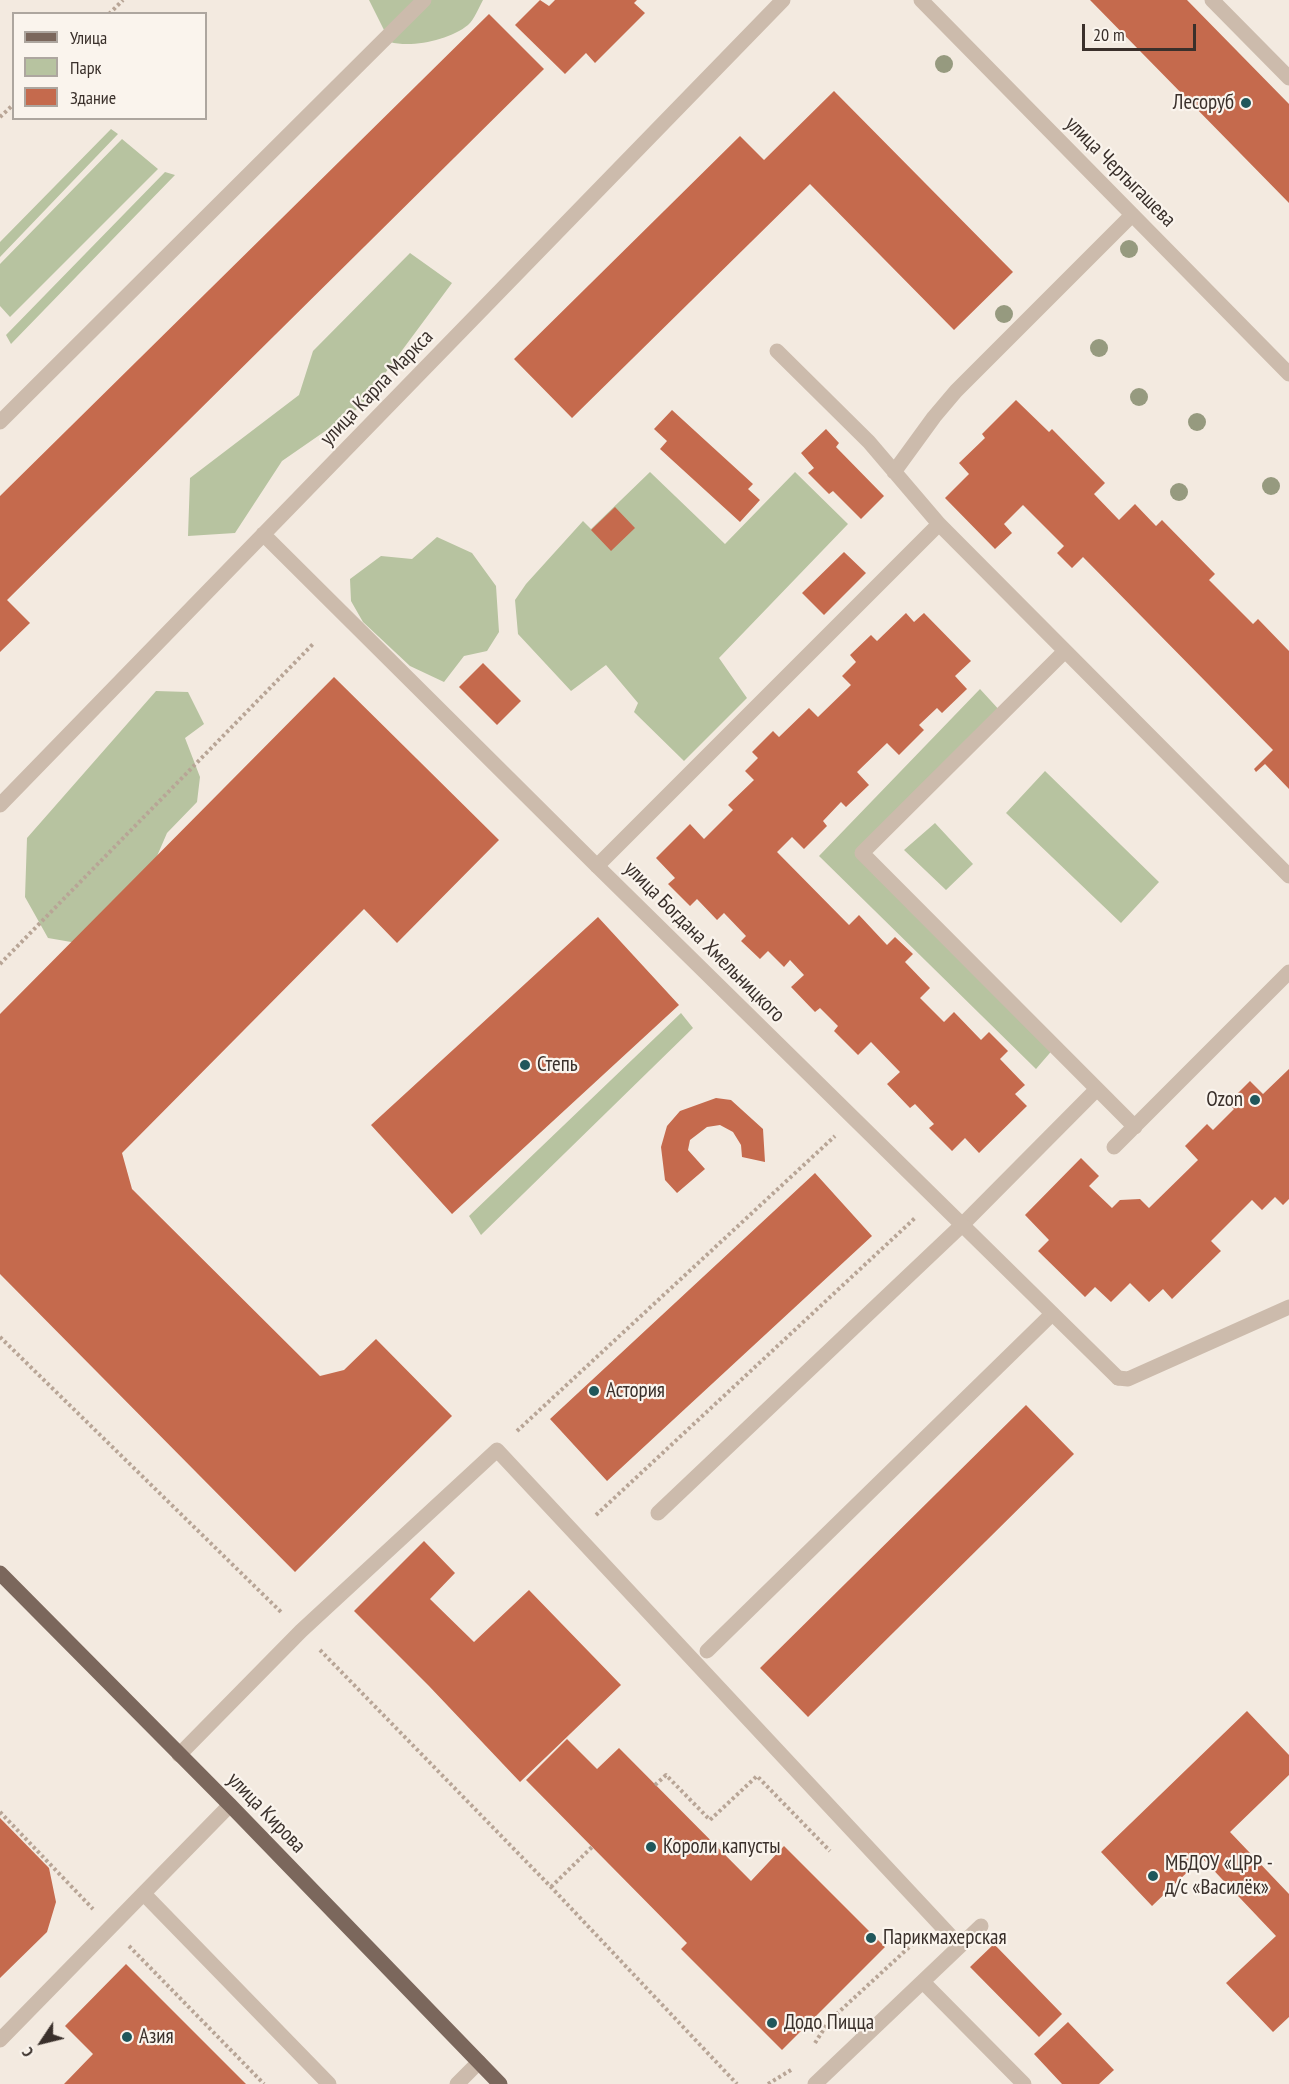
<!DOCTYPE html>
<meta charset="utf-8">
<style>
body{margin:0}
#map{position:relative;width:1289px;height:2084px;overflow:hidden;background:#f3eae0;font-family:"PT Sans Narrow",sans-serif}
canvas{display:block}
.legend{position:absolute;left:12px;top:12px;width:195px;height:108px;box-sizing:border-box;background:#faf4ed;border:2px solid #ada69f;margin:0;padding:8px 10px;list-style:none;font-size:18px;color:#3a302b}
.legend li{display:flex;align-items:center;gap:12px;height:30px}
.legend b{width:30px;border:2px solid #ada69f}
.north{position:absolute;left:12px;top:2012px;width:60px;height:60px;-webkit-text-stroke:4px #faf4ed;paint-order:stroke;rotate:235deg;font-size:16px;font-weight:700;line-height:24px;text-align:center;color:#3a302b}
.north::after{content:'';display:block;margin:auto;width:21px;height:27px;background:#3a302b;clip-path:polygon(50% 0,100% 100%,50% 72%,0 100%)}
.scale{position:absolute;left:1082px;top:24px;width:114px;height:27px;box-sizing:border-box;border:3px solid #3a302b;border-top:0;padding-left:8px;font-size:18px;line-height:21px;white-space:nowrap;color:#3a302b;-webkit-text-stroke:4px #faf4ed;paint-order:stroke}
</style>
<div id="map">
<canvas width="1289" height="2084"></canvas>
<ul class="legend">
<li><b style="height:8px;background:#7b675c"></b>Улица</li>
<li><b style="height:16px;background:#b7c3a0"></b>Парк</li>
<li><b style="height:16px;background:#c56a4d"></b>Здание</li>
</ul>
<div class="north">С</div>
<div class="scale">20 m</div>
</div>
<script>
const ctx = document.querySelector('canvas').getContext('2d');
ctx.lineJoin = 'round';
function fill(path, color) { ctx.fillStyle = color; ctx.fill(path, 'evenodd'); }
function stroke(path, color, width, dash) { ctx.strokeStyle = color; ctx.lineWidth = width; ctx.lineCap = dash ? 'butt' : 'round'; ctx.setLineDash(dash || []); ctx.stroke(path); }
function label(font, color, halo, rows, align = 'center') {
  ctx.font = font + ' "PT Sans Narrow",sans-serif'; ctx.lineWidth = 4.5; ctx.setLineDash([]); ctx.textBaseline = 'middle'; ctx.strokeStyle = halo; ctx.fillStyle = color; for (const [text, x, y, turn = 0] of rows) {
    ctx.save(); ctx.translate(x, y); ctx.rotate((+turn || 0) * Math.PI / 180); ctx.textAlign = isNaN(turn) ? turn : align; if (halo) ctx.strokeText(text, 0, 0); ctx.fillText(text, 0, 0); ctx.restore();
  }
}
fill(new Path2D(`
 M 369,0 L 483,0 C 479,7 474,20 468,25 C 450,40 412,48 390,42 Z
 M 111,129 L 118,134 L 0,257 L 0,242 Z
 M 122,139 L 158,169 L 10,317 L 0,306 L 0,264 Z
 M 165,172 L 175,175 L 11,344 L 6,335 Z
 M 410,253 L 452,283 L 360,407 L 282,461 L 235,533 L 188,536 L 190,478 L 299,395 L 313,351 Z
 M 650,472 L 725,544 L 795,472 L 848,524 L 719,658 L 747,698 L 684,761 L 634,712 L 638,703 L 606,665 L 571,691 L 518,634 L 515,600 L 526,584 L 583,521 L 591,529 Z
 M 437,537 L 472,553 L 496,586 L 499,632 L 487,651 L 464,656 L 444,682 L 410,666 L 363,622 L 351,601 L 350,579 L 381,556 L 412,559 Z
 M 980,689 L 1002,713 L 862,853 L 1055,1047 L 1036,1069 L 819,856 Z
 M 156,691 L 188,692 L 204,724 L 185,738 L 200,777 L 197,802 L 167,833 L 151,870 L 77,943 L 48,938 L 25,897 L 27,838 Z
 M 1045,771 L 1159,882 L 1121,923 L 1006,813 Z
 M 935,823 L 973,864 L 946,890 L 904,850 Z
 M 681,1013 L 693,1028 L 481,1235 L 469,1216 Z`), '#b7c3a0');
fill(new Path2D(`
 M 540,0 L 549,6 L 555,0 L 637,0 L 634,3 L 645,13 L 595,63 L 586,53 L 565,74 L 515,25 Z
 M 1090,0 L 1187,0 L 1289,104 L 1289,203 Z
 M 489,14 L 544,69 L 7,600 L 30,623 L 0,652 L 0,496 Z
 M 834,91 L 1013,272 L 954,330 L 810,184 L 572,418 L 514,359 L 740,136 L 764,160 Z
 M 1016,400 L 1049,432 L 1052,429 L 1105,483 L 1094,494 L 1119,520 L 1135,504 L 1156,526 L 1162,520 L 1215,574 L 1209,580 L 1253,624 L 1258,619 L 1289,651 L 1289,789 L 1265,764 L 1256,772 L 1254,769 L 1273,750 L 1083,557 L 1072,568 L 1057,553 L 1064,546 L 1023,505 L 1004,524 L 1012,533 L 995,549 L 945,498 L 969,474 L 959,463 L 985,438 L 982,434 Z
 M 672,410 L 753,484 L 748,489 L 760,500 L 740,522 L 660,449 L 667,441 L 654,429 Z
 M 826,429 L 839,443 L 836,447 L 884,496 L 861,519 L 833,491 L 829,494 L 808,473 L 814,468 L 801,453 Z
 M 615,507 L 635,528 L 611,551 L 591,530 Z
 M 844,552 L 866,573 L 824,615 L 802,593 Z
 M 906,613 L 914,622 L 924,613 L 971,661 L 955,676 L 967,689 L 942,713 L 937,708 L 919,725 L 924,730 L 899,755 L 887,743 L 857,772 L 869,785 L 846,807 L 841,802 L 823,821 L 827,826 L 804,849 L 792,837 L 777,852 L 849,925 L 859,915 L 887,945 L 895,937 L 913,954 L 905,962 L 930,988 L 920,998 L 944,1022 L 954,1012 L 981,1040 L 989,1032 L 1008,1051 L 1000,1059 L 1025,1085 L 1015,1094 L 1027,1106 L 979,1153 L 965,1138 L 952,1151 L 929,1128 L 934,1124 L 915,1104 L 910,1108 L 887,1084 L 900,1072 L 871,1042 L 858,1055 L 834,1031 L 838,1026 L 820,1008 L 815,1012 L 791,987 L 804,975 L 790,960 L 784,967 L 768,951 L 760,959 L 741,941 L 746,936 L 724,913 L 717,920 L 697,899 L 690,906 L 668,884 L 675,878 L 656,858 L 690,824 L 704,839 L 733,810 L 728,805 L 754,780 L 745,771 L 758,758 L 752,752 L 773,731 L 779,737 L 809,708 L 818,717 L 851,685 L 842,676 L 856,662 L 850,655 L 871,635 L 877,641 Z
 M 483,663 L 521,701 L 497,725 L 459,687 Z
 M 334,677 L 499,840 L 397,943 L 364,909 L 122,1153 L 132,1189 L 320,1376 L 344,1370 L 376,1339 L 452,1416 L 295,1572 L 0,1274 L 0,1014 Z
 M 598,917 L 679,1005 L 452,1214 L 371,1125 Z
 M 1289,1069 L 1289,1199 L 1283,1205 L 1275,1197 L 1262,1210 L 1252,1200 L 1211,1241 L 1221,1251 L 1172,1299 L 1163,1289 L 1149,1302 L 1130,1283 L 1111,1302 L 1095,1287 L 1085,1297 L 1038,1251 L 1049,1240 L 1025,1215 L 1081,1158 L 1099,1176 L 1089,1186 L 1112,1208 L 1120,1200 L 1140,1199 L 1149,1208 L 1198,1160 L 1185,1146 L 1207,1124 L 1213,1130 L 1234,1109 L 1228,1103 L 1250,1081 L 1263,1094 Z
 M 716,1098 L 731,1100 L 763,1129 L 765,1162 L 742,1157 L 741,1145 L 733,1132 L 720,1125 L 707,1127 L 690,1140 L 688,1150 L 705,1169 L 677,1193 L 665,1180 L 661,1147 L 667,1126 L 680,1111 Z
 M 815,1173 L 872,1236 L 607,1481 L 550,1419 Z
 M 1026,1405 L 1074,1454 L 808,1717 L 760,1668 Z
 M 424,1541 L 455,1573 L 430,1599 L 474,1642 L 529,1590 L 621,1685 L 520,1782 L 429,1686 L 354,1611 Z
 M 1247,1711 L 1289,1755 L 1289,1775 L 1230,1832 L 1289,1894 L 1289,2017 L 1273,2032 L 1226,1983 L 1276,1936 L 1202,1858 L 1152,1906 L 1101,1852 Z
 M 567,1739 L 597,1769 L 619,1748 L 751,1881 L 784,1846 L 885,1947 L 782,2050 L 681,1949 L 687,1943 L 526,1780 Z
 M 0,1818 L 49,1868 L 56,1902 L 47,1932 L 0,1978 Z
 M 994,1944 L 1062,2014 L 1039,2037 L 970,1967 Z
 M 126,1964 L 246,2084 L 64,2084 L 93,2054 L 65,2026 Z
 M 1068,2022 L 1114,2070 L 1099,2084 L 1062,2084 L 1034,2054 Z`), '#c56a4d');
stroke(new Path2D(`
 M 109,14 L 123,0
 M 0,117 L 14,104
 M 0,964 L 314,643
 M 0,1337 L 282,1613
 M 517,1431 L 835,1136
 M 596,1515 L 915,1218
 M 320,1650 L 551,1887 L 737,2084
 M 655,1785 L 666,1775 L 710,1820 L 757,1776 L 830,1851
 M 0,1812 L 93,1909
 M 551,1887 L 592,1847
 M 129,1946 L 264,2084
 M 815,2043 L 829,2021 L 917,1940
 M 768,2084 L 791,2070`), '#b8a596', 4, [3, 3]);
stroke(new Path2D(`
 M 1212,0 L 1289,78
 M 777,351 L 869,442 L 939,524 L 1289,876
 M 0,422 L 424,0
 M 894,472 L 934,417 L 956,391 L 1132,215
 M 1065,651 L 862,853 L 1135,1127
 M 597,866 L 939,524
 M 1114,1147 L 1289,972
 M 1118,1378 L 1128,1379 L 1289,1307
 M 658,1513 L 962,1225 L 1097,1089
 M 707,1651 L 1052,1314
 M 179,1755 L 301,1631 L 497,1450 L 960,1946
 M 144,1894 L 329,2084
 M 923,1982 L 1024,2084
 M 0,2040 L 230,1805
 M 457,2084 L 479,2062
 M 815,2084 L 981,1926`), '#ccbbac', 15);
stroke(new Path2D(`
 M 921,0 L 1289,374
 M 263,534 L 597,866 L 1118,1378
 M 0,805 L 783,0`), '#ccbbac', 15);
stroke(new Path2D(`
 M 0,1573 L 230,1805 L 500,2084`), '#7b675c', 15);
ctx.fillStyle = '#969a7f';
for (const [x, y] of [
 [944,64],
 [1129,249],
 [1004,314],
 [1099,348],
 [1139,397],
 [1197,422],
 [1271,486],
 [1179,492]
]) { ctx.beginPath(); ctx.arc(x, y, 9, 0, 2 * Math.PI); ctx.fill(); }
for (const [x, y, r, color] of [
 [1246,103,6,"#20575b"],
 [525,1065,6,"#20575b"],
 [1255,1100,6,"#20575b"],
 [594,1391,6,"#20575b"],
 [651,1847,6,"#20575b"],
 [1153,1876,6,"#20575b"],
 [871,1938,6,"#20575b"],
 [772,2023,6,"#20575b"],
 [127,2037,6,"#20575b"]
]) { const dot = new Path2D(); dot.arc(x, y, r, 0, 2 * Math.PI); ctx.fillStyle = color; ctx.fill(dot); stroke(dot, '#faf4ed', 2); }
label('21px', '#3a302b', '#faf4ed', [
 ["Лесоруб",1234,103,"right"],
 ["Степь",537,1065],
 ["Ozon",1243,1100,"right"],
 ["Астория",606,1391],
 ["Короли капусты",663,1847],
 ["МБДОУ «ЦРР -",1165,1864],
 ["д/с «Василёк»",1165,1888],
 ["Парикмахерская",883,1938],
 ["Додо Пицца",784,2023],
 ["Азия",139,2037]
], 'left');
label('21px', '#3a302b', '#faf4ed', [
 ["улица Чертыгашева",1120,172,45],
 ["улица Карла Маркса",377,388,-46],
 ["улица Богдана Хмельницкого",704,942,45],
 ["улица Кирова",266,1813,46]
]);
</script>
